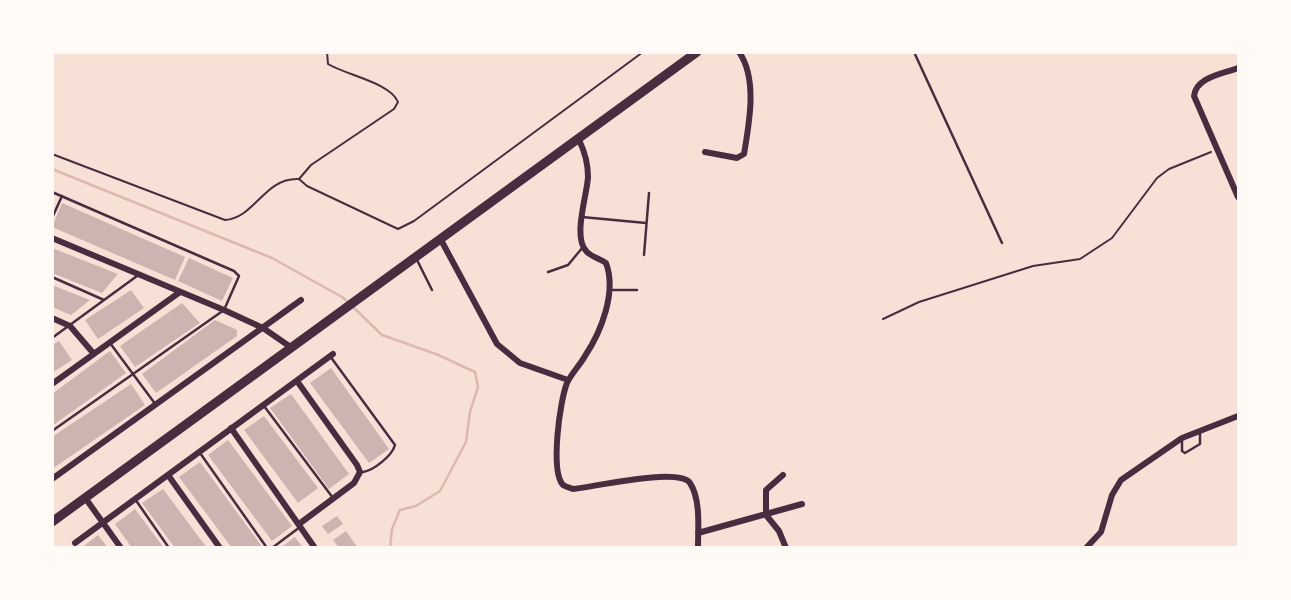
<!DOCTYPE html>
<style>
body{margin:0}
#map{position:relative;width:1291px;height:600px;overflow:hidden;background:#f7e1d7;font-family:Quicksand,sans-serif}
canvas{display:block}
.frame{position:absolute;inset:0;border:54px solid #fffaf5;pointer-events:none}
</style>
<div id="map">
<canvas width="1291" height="600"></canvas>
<div class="frame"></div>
</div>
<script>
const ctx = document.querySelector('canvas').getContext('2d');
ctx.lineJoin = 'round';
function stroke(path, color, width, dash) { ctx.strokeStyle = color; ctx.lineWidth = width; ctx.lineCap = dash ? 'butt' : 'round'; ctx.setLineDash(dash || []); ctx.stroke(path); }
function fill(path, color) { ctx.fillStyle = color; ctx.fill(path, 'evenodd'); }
stroke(new Path2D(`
 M 52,169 L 272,258 L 342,297 L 348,302
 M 353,307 L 382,335 L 436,354 L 475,372 L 478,387 L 470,412 L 466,442 L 440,491 L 416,506 L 400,510 L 392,529 L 390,548`), '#dcb8b0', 2.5);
fill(new Path2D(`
 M 62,203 L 185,257 L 175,280 L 52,227 Z
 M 52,248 L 118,274 L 102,293 L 52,273 Z
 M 189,258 L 233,278 L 222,301 L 178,281 Z
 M 52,285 L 90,300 L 71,315 L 52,307 Z
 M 131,290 L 144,308 L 98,339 L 85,320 Z
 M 182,303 L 200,323 L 135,367 L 120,346 Z
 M 215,320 L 237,330 L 237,336 L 156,393 L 142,374 Z
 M 59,341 L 72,360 L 52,373 L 52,345 Z
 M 110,351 L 126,373 L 52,426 L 52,394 Z
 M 331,368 L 389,449 L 369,463 L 310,383 Z
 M 131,384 L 145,405 L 52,469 L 52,437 Z
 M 291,394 L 349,474 L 329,489 L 270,408 Z
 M 264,416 L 318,488 L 298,503 L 244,430 Z
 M 228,440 L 292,526 L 272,541 L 208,455 Z
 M 200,462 L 263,548 L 232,548 L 179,477 Z
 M 163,489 L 207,548 L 175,548 L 142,503 Z
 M 135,509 L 164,548 L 132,548 L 115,524 Z
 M 337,516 L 343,524 L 328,534 L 322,526 Z
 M 346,531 L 358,548 L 339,548 L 333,540 Z
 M 98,535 L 108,548 L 81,548 Z
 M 295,537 L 303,548 L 280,548 Z`), '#ccb4b1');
stroke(new Path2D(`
 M 327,52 L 328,64 C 346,75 391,83 398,102 L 394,109 L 311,165 L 299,179 L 307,186 L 398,229 L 414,221 L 643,52
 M 52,154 L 225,220 C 255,218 264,178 298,179
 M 883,319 L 919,302 L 1033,266 L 1080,259 L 1112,238 L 1157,178 L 1169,169 L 1211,152`), '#4a2c40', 2);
stroke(new Path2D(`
 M 914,52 L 1002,243
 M 52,192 L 234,271 L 239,276 L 224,310 L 52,431
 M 582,217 L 646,223
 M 52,218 L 62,196
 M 644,255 L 649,193
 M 416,258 L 432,290
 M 548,272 L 568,265 L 583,247
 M 52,277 L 104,300
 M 612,290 L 637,290
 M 52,338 L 137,276
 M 110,343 L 156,405
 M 330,356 L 395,445 C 392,456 374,470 363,472
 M 264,406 L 333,498
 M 1182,440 L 1182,451 L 1185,453 L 1200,444 L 1200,431
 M 200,453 L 267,548
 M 135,499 L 169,548
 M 272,548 L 300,527`), '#4a2c40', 2.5);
stroke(new Path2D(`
 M 1238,68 C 1223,74 1196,77 1194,96 L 1238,197
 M 579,140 C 585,152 588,163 588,177 C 587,196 572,238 587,252 C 592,257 601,259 606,263 C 617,292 601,332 585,356 C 580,365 571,374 567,383 C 560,400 550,471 563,485 C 566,487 570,488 573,489 C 594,487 678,467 690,483 C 701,500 698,528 698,548
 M 705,152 L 737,158 L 744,154 C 749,124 758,79 739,52
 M 52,238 L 224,310 L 263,328 L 292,348
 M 441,240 L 497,344 L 520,363 L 568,380
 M 52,318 L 70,326 L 94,354
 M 297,381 L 357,465 L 360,472 L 354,483 L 299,524
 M 52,384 L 180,292
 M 231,428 L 315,548
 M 168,475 L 220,548
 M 783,475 L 766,490 L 766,515 L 779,531 L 786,548
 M 52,479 L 301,300
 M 86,499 L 121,548
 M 698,533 L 802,504
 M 75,543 L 333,354
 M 1086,548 L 1101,532 L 1112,495 L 1121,480 L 1182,438 L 1238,416`), '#4a2c40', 6);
stroke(new Path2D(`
 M 52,522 L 697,52`), '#4a2c40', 9);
</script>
